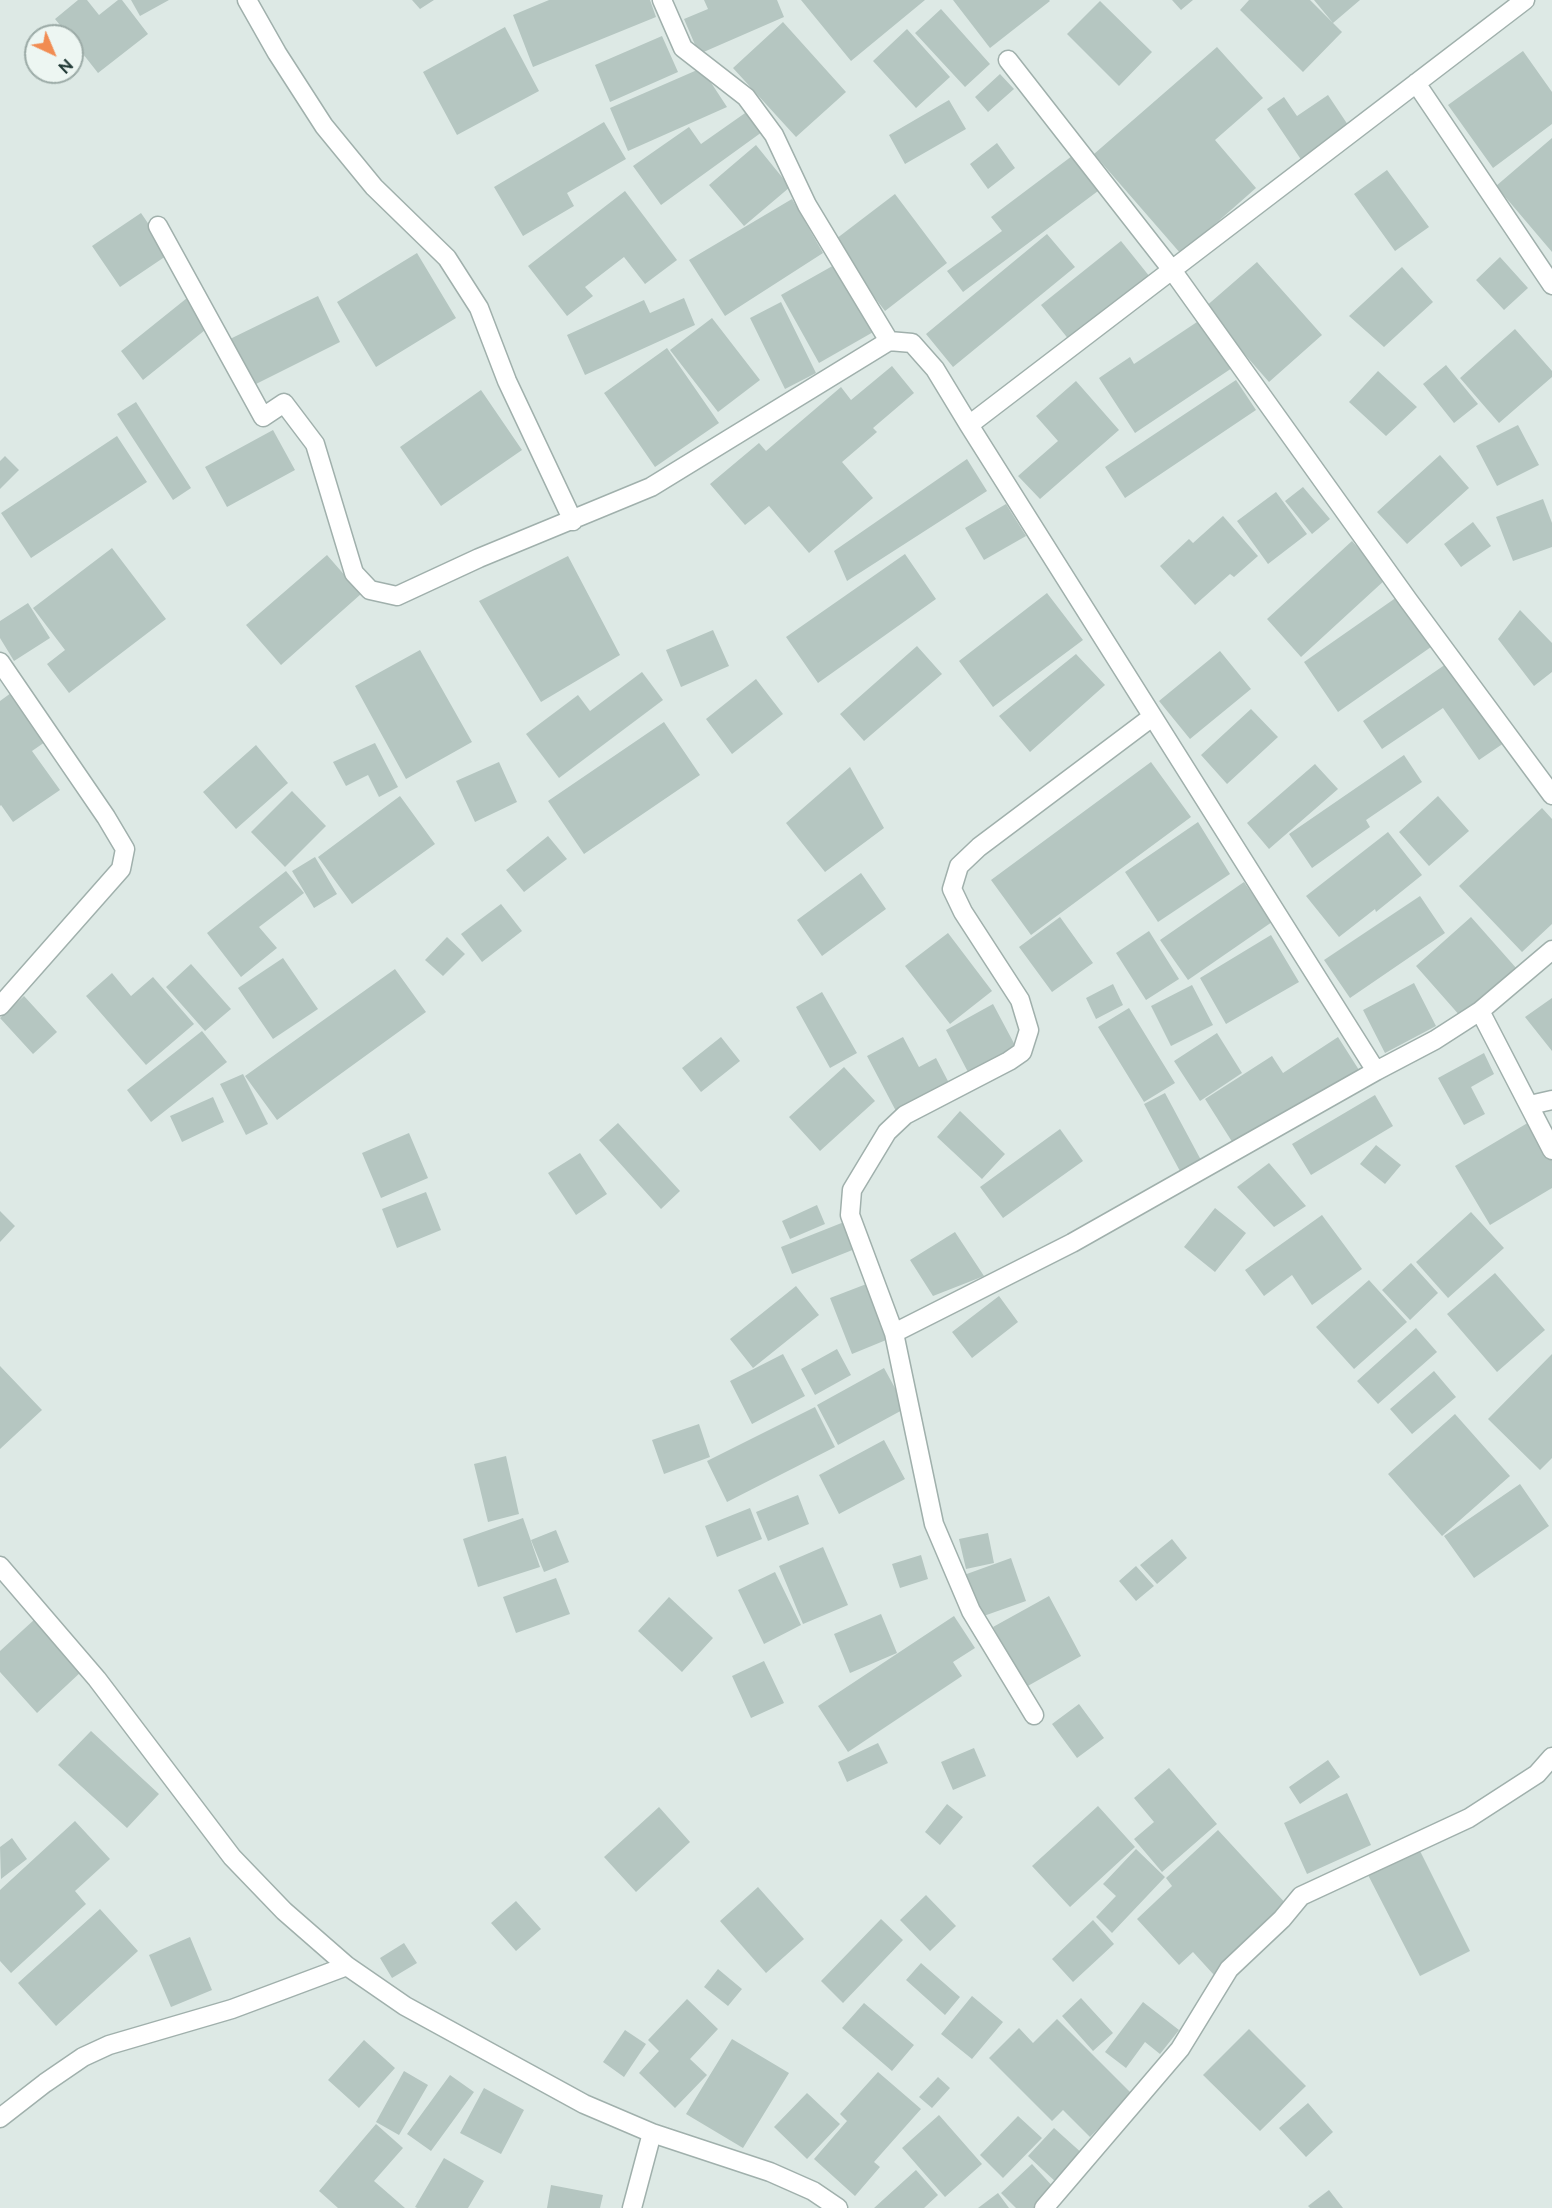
<!DOCTYPE html>
<style>
body{margin:0}
#map{position:relative;width:1552px;height:2208px;overflow:hidden;background:#dde9e5;font-family:Raleway,sans-serif}
canvas{display:block}
.north{position:absolute;left:24px;top:24px;width:60px;height:60px;box-sizing:border-box;background:#edf6f2;border:2px solid #9baaa6;border-radius:50%;rotate:136deg;font-size:16px;font-weight:700;line-height:24px;text-align:center;color:#1f3834}
.north::after{content:'';display:block;margin:auto;width:21px;height:27px;background:#f18c52;clip-path:polygon(50% 0,100% 100%,50% 72%,0 100%)}
</style>
<div id="map">
<canvas width="1552" height="2208"></canvas>
<div class="north">N</div>
</div>
<script>
const ctx = document.querySelector('canvas').getContext('2d');
ctx.lineJoin = 'round';
function fill(path, color) { ctx.fillStyle = color; ctx.fill(path, 'evenodd'); }
function stroke(path, color, width, dash) { ctx.strokeStyle = color; ctx.lineWidth = width; ctx.lineCap = dash ? 'butt' : 'round'; ctx.setLineDash(dash || []); ctx.stroke(path); }
fill(new Path2D(`
 M 78,0 L 87,0 L 99,15 L 118,0 L 122,0 L 148,34 L 98,73 L 72,40 L 72,36 L 69,36 L 55,19 Z
 M 131,0 L 169,0 L 140,16 Z
 M 412,0 L 434,0 L 420,9 Z
 M 549,0 L 650,0 L 656,17 L 533,67 L 513,15 Z
 M 704,0 L 777,0 L 784,17 L 699,54 L 684,19 L 708,9 Z
 M 801,0 L 925,0 L 851,61 Z
 M 953,0 L 1049,0 L 1050,1 L 990,48 Z
 M 1172,0 L 1193,0 L 1181,10 Z
 M 1249,0 L 1310,0 L 1342,32 L 1303,72 L 1240,10 Z
 M 1314,0 L 1360,0 L 1333,23 Z
 M 1100,1 L 1152,52 L 1119,86 L 1067,34 Z
 M 941,9 L 990,64 L 965,87 L 915,33 Z
 M 783,22 L 846,92 L 796,137 L 733,68 Z
 M 505,27 L 539,91 L 457,135 L 423,72 Z
 M 907,29 L 950,77 L 916,108 L 873,61 Z
 M 662,36 L 678,72 L 610,102 L 595,65 Z
 M 1217,47 L 1263,98 L 1215,140 L 1256,188 L 1181,254 L 1094,154 Z
 M 1523,51 L 1552,92 L 1552,124 L 1493,168 L 1448,105 Z
 M 704,67 L 708,78 L 727,107 L 628,151 L 610,108 Z
 M 1000,74 L 1014,89 L 988,112 L 975,97 Z
 M 1328,95 L 1350,128 L 1302,161 L 1267,109 L 1284,97 L 1297,116 Z
 M 949,100 L 966,129 L 905,164 L 889,135 Z
 M 748,111 L 762,132 L 661,205 L 633,166 L 689,127 L 701,144 Z
 M 604,122 L 626,159 L 567,193 L 574,206 L 523,236 L 494,187 Z
 M 1552,138 L 1552,252 L 1496,186 Z
 M 997,143 L 1015,168 L 988,189 L 970,164 Z
 M 756,145 L 790,187 L 744,226 L 709,185 Z
 M 1072,156 L 1098,191 L 963,292 L 947,271 L 1002,231 L 991,217 Z
 M 1387,170 L 1429,227 L 1395,251 L 1354,194 Z
 M 625,191 L 677,260 L 645,284 L 624,257 L 585,287 L 593,296 L 567,316 L 528,266 Z
 M 895,194 L 947,263 L 885,311 L 832,242 Z
 M 792,199 L 823,253 L 725,316 L 689,260 Z
 M 141,213 L 169,254 L 120,287 L 92,246 Z
 M 1047,234 L 1075,267 L 953,367 L 926,334 Z
 M 1121,241 L 1150,277 L 1070,341 L 1041,305 Z
 M 417,253 L 456,318 L 376,367 L 337,302 Z
 M 1500,257 L 1528,288 L 1504,310 L 1476,280 Z
 M 1257,262 L 1322,335 L 1269,382 L 1204,308 Z
 M 836,264 L 875,331 L 819,363 L 781,295 Z
 M 1402,267 L 1433,302 L 1384,347 L 1349,316 Z
 M 318,296 L 340,342 L 252,386 L 230,339 Z
 M 187,298 L 210,326 L 143,380 L 121,351 Z
 M 684,298 L 695,325 L 585,375 L 567,335 L 644,300 L 650,313 Z
 M 781,302 L 816,373 L 785,389 L 750,318 Z
 M 712,318 L 760,380 L 718,412 L 670,350 Z
 M 1203,318 L 1235,366 L 1135,433 L 1099,378 L 1130,357 L 1134,364 Z
 M 1515,329 L 1552,371 L 1552,377 L 1499,423 L 1460,378 Z
 M 667,348 L 719,423 L 655,467 L 604,393 Z
 M 1446,365 L 1478,404 L 1454,423 L 1423,384 Z
 M 892,366 L 914,393 L 873,428 L 877,432 L 842,462 L 873,498 L 809,553 L 769,506 L 745,525 L 710,484 L 759,443 L 766,451 L 841,387 L 851,400 Z
 M 1378,371 L 1417,407 L 1386,436 L 1349,402 Z
 M 1236,380 L 1256,410 L 1125,498 L 1105,467 Z
 M 1076,381 L 1119,430 L 1040,499 L 1018,476 L 1058,441 L 1036,416 Z
 M 481,390 L 522,450 L 441,506 L 400,447 Z
 M 136,402 L 191,488 L 173,500 L 117,414 Z
 M 1518,425 L 1539,465 L 1497,486 L 1476,446 Z
 M 273,430 L 295,470 L 227,507 L 205,467 Z
 M 117,436 L 147,482 L 31,558 L 1,513 Z
 M 1440,455 L 1469,488 L 1407,544 L 1377,512 Z
 M 5,456 L 19,470 L 0,489 L 0,461 Z
 M 967,459 L 987,491 L 847,581 L 834,551 Z
 M 1303,487 L 1330,519 L 1312,534 L 1285,501 Z
 M 1276,492 L 1307,534 L 1268,564 L 1237,521 Z
 M 1543,499 L 1552,523 L 1552,547 L 1513,561 L 1496,517 Z
 M 1006,504 L 1026,536 L 984,560 L 965,528 Z
 M 1223,516 L 1258,556 L 1234,577 L 1230,574 L 1195,605 L 1160,566 L 1189,539 L 1193,543 Z
 M 1473,522 L 1491,546 L 1461,567 L 1444,544 Z
 M 1352,541 L 1386,579 L 1301,657 L 1267,619 Z
 M 112,548 L 166,619 L 69,693 L 47,664 L 65,650 L 33,608 Z
 M 905,554 L 936,599 L 818,683 L 786,637 Z
 M 327,555 L 361,594 L 281,665 L 246,625 Z
 M 568,556 L 620,655 L 541,702 L 479,601 Z
 M 1047,593 L 1083,640 L 993,707 L 959,661 Z
 M 1397,597 L 1431,647 L 1338,712 L 1304,662 Z
 M 28,603 L 50,638 L 14,661 L 0,638 L 0,621 Z
 M 1520,610 L 1552,643 L 1552,672 L 1534,686 L 1498,639 Z
 M 713,630 L 729,666 L 681,687 L 666,650 Z
 M 917,646 L 942,674 L 864,741 L 840,714 Z
 M 420,650 L 472,742 L 406,779 L 355,686 Z
 M 1220,651 L 1251,689 L 1190,739 L 1159,701 Z
 M 1076,654 L 1105,685 L 1030,752 L 999,716 Z
 M 1449,662 L 1504,743 L 1479,760 L 1443,708 L 1382,749 L 1363,721 Z
 M 642,672 L 663,700 L 559,778 L 526,734 L 578,695 L 590,711 Z
 M 756,679 L 783,714 L 732,754 L 706,719 Z
 M 11,693 L 45,742 L 32,751 L 60,790 L 13,822 L 1,805 L 0,806 L 0,701 Z
 M 1251,709 L 1278,737 L 1227,784 L 1201,755 Z
 M 664,722 L 700,775 L 584,854 L 548,801 Z
 M 375,743 L 398,787 L 379,797 L 368,775 L 346,786 L 333,762 Z
 M 256,745 L 288,783 L 236,829 L 203,792 Z
 M 1404,755 L 1422,782 L 1366,820 L 1370,827 L 1312,868 L 1289,834 Z
 M 499,762 L 517,802 L 475,822 L 456,781 Z
 M 1151,762 L 1191,817 L 1031,935 L 991,880 Z
 M 1315,764 L 1338,789 L 1269,849 L 1247,823 Z
 M 850,767 L 884,828 L 825,872 L 786,823 Z
 M 292,791 L 326,826 L 285,867 L 251,832 Z
 M 400,796 L 435,844 L 352,904 L 318,857 Z
 M 1438,796 L 1469,831 L 1429,866 L 1399,832 Z
 M 1542,808 L 1552,819 L 1552,924 L 1522,952 L 1459,886 Z
 M 1198,822 L 1230,874 L 1158,922 L 1125,872 Z
 M 1388,832 L 1422,875 L 1376,912 L 1375,909 L 1339,937 L 1306,896 Z
 M 548,836 L 567,859 L 524,892 L 506,870 Z
 M 315,857 L 337,894 L 314,908 L 292,871 Z
 M 286,871 L 304,893 L 259,927 L 277,948 L 241,977 L 207,933 Z
 M 861,873 L 886,909 L 822,956 L 797,920 Z
 M 1244,882 L 1272,922 L 1188,980 L 1160,940 Z
 M 1420,896 L 1445,933 L 1350,998 L 1324,960 Z
 M 501,904 L 522,931 L 482,962 L 461,934 Z
 M 1060,917 L 1093,963 L 1052,992 L 1019,947 Z
 M 1471,917 L 1517,969 L 1461,1017 L 1416,966 Z
 M 1149,931 L 1179,979 L 1146,1000 L 1116,953 Z
 M 948,933 L 992,991 L 950,1024 L 905,966 Z
 M 1271,935 L 1299,982 L 1226,1024 L 1200,978 Z
 M 447,937 L 465,954 L 443,976 L 425,960 Z
 M 283,958 L 318,1009 L 273,1039 L 238,988 Z
 M 191,964 L 231,1009 L 205,1031 L 166,987 Z
 M 395,969 L 426,1012 L 277,1120 L 245,1076 Z
 M 112,973 L 131,996 L 153,977 L 194,1024 L 146,1065 L 86,996 Z
 M 1414,983 L 1436,1026 L 1385,1053 L 1363,1010 Z
 M 1113,984 L 1123,1005 L 1096,1019 L 1086,998 Z
 M 1192,985 L 1213,1025 L 1171,1046 L 1151,1006 Z
 M 822,992 L 857,1053 L 830,1068 L 796,1007 Z
 M 24,996 L 57,1032 L 33,1054 L 0,1018 Z
 M 1552,998 L 1552,1051 L 1525,1017 Z
 M 993,1004 L 1017,1049 L 969,1074 L 946,1030 Z
 M 1129,1008 L 1175,1083 L 1144,1102 L 1098,1027 Z
 M 202,1031 L 227,1062 L 151,1122 L 127,1090 Z
 M 1217,1033 L 1242,1073 L 1200,1101 L 1174,1061 Z
 M 721,1037 L 740,1061 L 701,1092 L 682,1068 Z
 M 903,1037 L 919,1067 L 936,1058 L 950,1085 L 897,1113 L 867,1056 Z
 M 1338,1037 L 1359,1070 L 1236,1148 L 1205,1099 L 1272,1056 L 1283,1073 Z
 M 1484,1053 L 1494,1074 L 1471,1087 L 1485,1114 L 1464,1125 L 1438,1078 Z
 M 844,1067 L 875,1101 L 820,1151 L 789,1117 Z
 M 243,1074 L 268,1124 L 246,1135 L 220,1084 Z
 M 1165,1093 L 1202,1162 L 1181,1173 L 1144,1104 Z
 M 1375,1095 L 1393,1126 L 1311,1175 L 1292,1144 Z
 M 213,1097 L 224,1122 L 182,1142 L 170,1116 Z
 M 960,1111 L 1005,1154 L 982,1179 L 937,1137 Z
 M 1536,1118 L 1552,1145 L 1552,1188 L 1490,1225 L 1455,1166 Z
 M 618,1123 L 680,1191 L 661,1209 L 599,1140 Z
 M 1060,1129 L 1083,1161 L 1003,1218 L 980,1187 Z
 M 409,1133 L 428,1178 L 381,1198 L 362,1153 Z
 M 1376,1145 L 1401,1165 L 1385,1184 L 1360,1164 Z
 M 580,1153 L 607,1194 L 576,1215 L 548,1173 Z
 M 1269,1163 L 1306,1206 L 1274,1227 L 1237,1187 Z
 M 426,1192 L 441,1230 L 397,1248 L 382,1209 Z
 M 817,1205 L 825,1224 L 790,1239 L 782,1221 Z
 M 1215,1208 L 1246,1233 L 1215,1272 L 1184,1247 Z
 M 0,1211 L 15,1226 L 0,1242 Z
 M 1471,1212 L 1504,1248 L 1448,1298 L 1416,1262 Z
 M 1322,1215 L 1362,1269 L 1312,1305 L 1292,1275 L 1264,1296 L 1245,1270 Z
 M 844,1222 L 855,1249 L 792,1274 L 781,1247 Z
 M 955,1232 L 984,1276 L 933,1296 L 910,1260 Z
 M 1411,1263 L 1438,1293 L 1410,1320 L 1382,1290 Z
 M 1495,1273 L 1545,1330 L 1497,1372 L 1447,1314 Z
 M 1369,1280 L 1407,1322 L 1354,1369 L 1316,1327 Z
 M 869,1283 L 891,1338 L 852,1354 L 830,1298 Z
 M 796,1286 L 819,1315 L 753,1368 L 730,1339 Z
 M 999,1296 L 1018,1322 L 972,1358 L 952,1332 Z
 M 1416,1328 L 1437,1352 L 1378,1404 L 1357,1381 Z
 M 837,1349 L 851,1375 L 815,1395 L 801,1369 Z
 M 783,1354 L 805,1396 L 752,1424 L 730,1381 Z
 M 1552,1354 L 1552,1458 L 1540,1470 L 1488,1419 Z
 M 0,1366 L 42,1410 L 0,1449 Z
 M 884,1368 L 906,1408 L 838,1445 L 817,1405 Z
 M 1434,1371 L 1456,1397 L 1412,1434 L 1390,1409 Z
 M 815,1407 L 835,1447 L 727,1502 L 707,1461 Z
 M 1455,1414 L 1510,1476 L 1442,1536 L 1388,1474 Z
 M 699,1424 L 710,1457 L 664,1474 L 652,1440 Z
 M 884,1440 L 905,1479 L 839,1514 L 819,1475 Z
 M 506,1456 L 519,1514 L 488,1522 L 474,1464 Z
 M 1520,1484 L 1549,1526 L 1474,1578 L 1444,1536 Z
 M 798,1495 L 809,1524 L 768,1541 L 756,1512 Z
 M 750,1508 L 762,1539 L 717,1557 L 705,1526 Z
 M 523,1518 L 540,1567 L 478,1587 L 463,1539 Z
 M 556,1530 L 569,1562 L 544,1572 L 531,1540 Z
 M 988,1533 L 994,1563 L 966,1569 L 959,1539 Z
 M 1172,1539 L 1187,1558 L 1157,1584 L 1140,1565 Z
 M 823,1547 L 848,1605 L 803,1624 L 779,1566 Z
 M 921,1555 L 928,1579 L 900,1588 L 892,1564 Z
 M 1011,1558 L 1026,1601 L 978,1618 L 964,1575 Z
 M 1136,1566 L 1154,1586 L 1136,1601 L 1119,1581 Z
 M 775,1572 L 801,1625 L 764,1644 L 738,1590 Z
 M 556,1578 L 570,1614 L 516,1633 L 503,1597 Z
 M 1049,1596 L 1081,1656 L 1026,1687 L 993,1627 Z
 M 669,1597 L 713,1638 L 682,1672 L 638,1631 Z
 M 881,1614 L 897,1653 L 850,1673 L 834,1634 Z
 M 954,1616 L 975,1648 L 953,1662 L 962,1676 L 848,1752 L 818,1706 Z
 M 35,1619 L 82,1671 L 37,1713 L 0,1672 L 0,1651 Z
 M 764,1661 L 784,1703 L 751,1718 L 732,1676 Z
 M 1079,1704 L 1104,1738 L 1077,1758 L 1052,1724 Z
 M 91,1731 L 159,1794 L 127,1828 L 58,1765 Z
 M 878,1743 L 888,1763 L 847,1782 L 838,1762 Z
 M 974,1748 L 986,1776 L 953,1790 L 941,1762 Z
 M 1328,1760 L 1340,1777 L 1300,1804 L 1289,1787 Z
 M 1169,1768 L 1217,1824 L 1162,1872 L 1134,1839 L 1154,1822 L 1134,1798 Z
 M 1347,1793 L 1371,1845 L 1307,1874 L 1284,1823 Z
 M 947,1804 L 963,1817 L 940,1845 L 925,1832 Z
 M 1098,1806 L 1135,1847 L 1070,1907 L 1032,1866 Z
 M 659,1807 L 690,1842 L 636,1892 L 604,1857 Z
 M 75,1821 L 110,1859 L 75,1891 L 86,1904 L 11,1973 L 0,1961 L 0,1890 Z
 M 1218,1830 L 1288,1906 L 1214,1975 L 1193,1952 L 1179,1965 L 1137,1919 L 1172,1886 L 1166,1878 Z
 M 12,1838 L 27,1859 L 1,1879 L 0,1847 Z
 M 1136,1849 L 1165,1877 L 1112,1933 L 1096,1917 L 1116,1896 L 1103,1884 Z
 M 1419,1849 L 1470,1951 L 1420,1976 L 1368,1875 Z
 M 758,1887 L 804,1939 L 766,1973 L 720,1921 Z
 M 926,1895 L 956,1926 L 930,1951 L 900,1920 Z
 M 516,1901 L 541,1929 L 516,1951 L 491,1923 Z
 M 100,1909 L 138,1951 L 56,2026 L 18,1983 Z
 M 881,1919 L 903,1940 L 843,2003 L 821,1981 Z
 M 1093,1920 L 1114,1944 L 1073,1982 L 1052,1959 Z
 M 190,1937 L 212,1990 L 171,2007 L 149,1955 Z
 M 404,1943 L 417,1963 L 392,1978 L 380,1958 Z
 M 921,1963 L 960,1997 L 945,2015 L 906,1980 Z
 M 718,1969 L 742,1989 L 728,2006 L 704,1987 Z
 M 972,1996 L 1003,2022 L 972,2059 L 941,2034 Z
 M 1081,1998 L 1113,2033 L 1093,2051 L 1062,2016 Z
 M 687,1999 L 718,2029 L 690,2059 L 707,2075 L 675,2108 L 639,2073 L 659,2051 L 648,2040 Z
 M 1143,2002 L 1179,2030 L 1160,2054 L 1145,2042 L 1126,2068 L 1105,2052 Z
 M 864,2003 L 914,2045 L 892,2071 L 842,2028 Z
 M 1057,2019 L 1132,2094 L 1090,2137 L 1063,2110 L 1052,2121 L 989,2058 L 1019,2028 L 1033,2043 Z
 M 1249,2029 L 1306,2086 L 1260,2131 L 1203,2075 Z
 M 625,2030 L 646,2044 L 624,2077 L 603,2062 Z
 M 732,2039 L 789,2073 L 743,2148 L 686,2114 Z
 M 364,2040 L 395,2068 L 359,2108 L 328,2080 Z
 M 404,2071 L 428,2085 L 399,2135 L 376,2122 Z
 M 878,2072 L 921,2109 L 874,2162 L 880,2167 L 855,2196 L 814,2159 L 847,2121 L 840,2114 Z
 M 450,2075 L 474,2092 L 431,2151 L 407,2134 Z
 M 938,2077 L 950,2088 L 932,2108 L 919,2097 Z
 M 484,2088 L 524,2110 L 501,2154 L 460,2133 Z
 M 807,2093 L 840,2124 L 807,2159 L 774,2127 Z
 M 1308,2103 L 1333,2132 L 1306,2157 L 1279,2128 Z
 M 939,2115 L 982,2164 L 945,2197 L 902,2148 Z
 M 1018,2116 L 1042,2138 L 1003,2178 L 980,2155 Z
 M 376,2124 L 403,2148 L 374,2181 L 405,2208 L 338,2208 L 319,2191 Z
 M 1054,2128 L 1084,2155 L 1058,2184 L 1028,2156 Z
 M 444,2158 L 484,2181 L 468,2208 L 417,2208 L 415,2207 Z
 M 1032,2164 L 1056,2190 L 1037,2208 L 1016,2208 L 1001,2193 Z
 M 916,2170 L 938,2195 L 924,2208 L 874,2208 Z
 M 551,2185 L 603,2195 L 600,2208 L 547,2208 Z
 M 1329,2190 L 1343,2208 L 1310,2208 L 1308,2206 Z
 M 998,2193 L 1009,2208 L 978,2208 Z`), '#b5c6c1');
const minor = new Path2D(`
 M 247,0 L 277,53 L 324,126 L 374,187 L 447,258 L 479,308 L 507,381 L 573,521
 M 662,0 L 683,48 L 746,97 L 774,135 L 807,205 L 889,341
 M 1008,60 L 1172,270 L 1408,600 L 1552,795
 M 1416,83 L 1552,285
 M 158,226 L 263,417 L 284,403 L 315,444 L 354,573 L 370,590 L 397,596 L 479,558 L 651,487 L 889,341 L 912,343 L 935,369 L 969,425 L 1376,1071
 M 969,425 L 1525,0
 M 0,662 L 106,817 L 125,849 L 121,869 L 0,1006
 M 1480,1011 L 1552,1150
 M 1530,1105 L 1552,1100
 M 894,1333 L 1072,1243 L 1376,1071 L 1435,1040 L 1480,1011 L 1552,950
 M 0,1566 L 97,1679 L 232,1857 L 284,1911 L 347,1966 L 405,2006 L 584,2104 L 652,2133 L 770,2172 L 813,2191 L 838,2208
 M 1034,1715 L 971,1611 L 934,1524 L 894,1333 L 850,1215 L 852,1190 L 887,1132 L 905,1115 L 1009,1061 L 1022,1052 L 1029,1030 L 1020,1000 L 963,912 L 952,889 L 959,866 L 979,847 L 1152,717
 M 0,2118 L 45,2083 L 83,2057 L 109,2045 L 232,2009 L 347,1966
 M 632,2208 L 652,2133
 M 1044,2208 L 1180,2049 L 1229,1969 L 1282,1919 L 1301,1896 L 1469,1818 L 1537,1774 L 1552,1757`);
stroke(minor, '#a0b0ac', 21);
stroke(minor, '#fff', 18);
</script>
